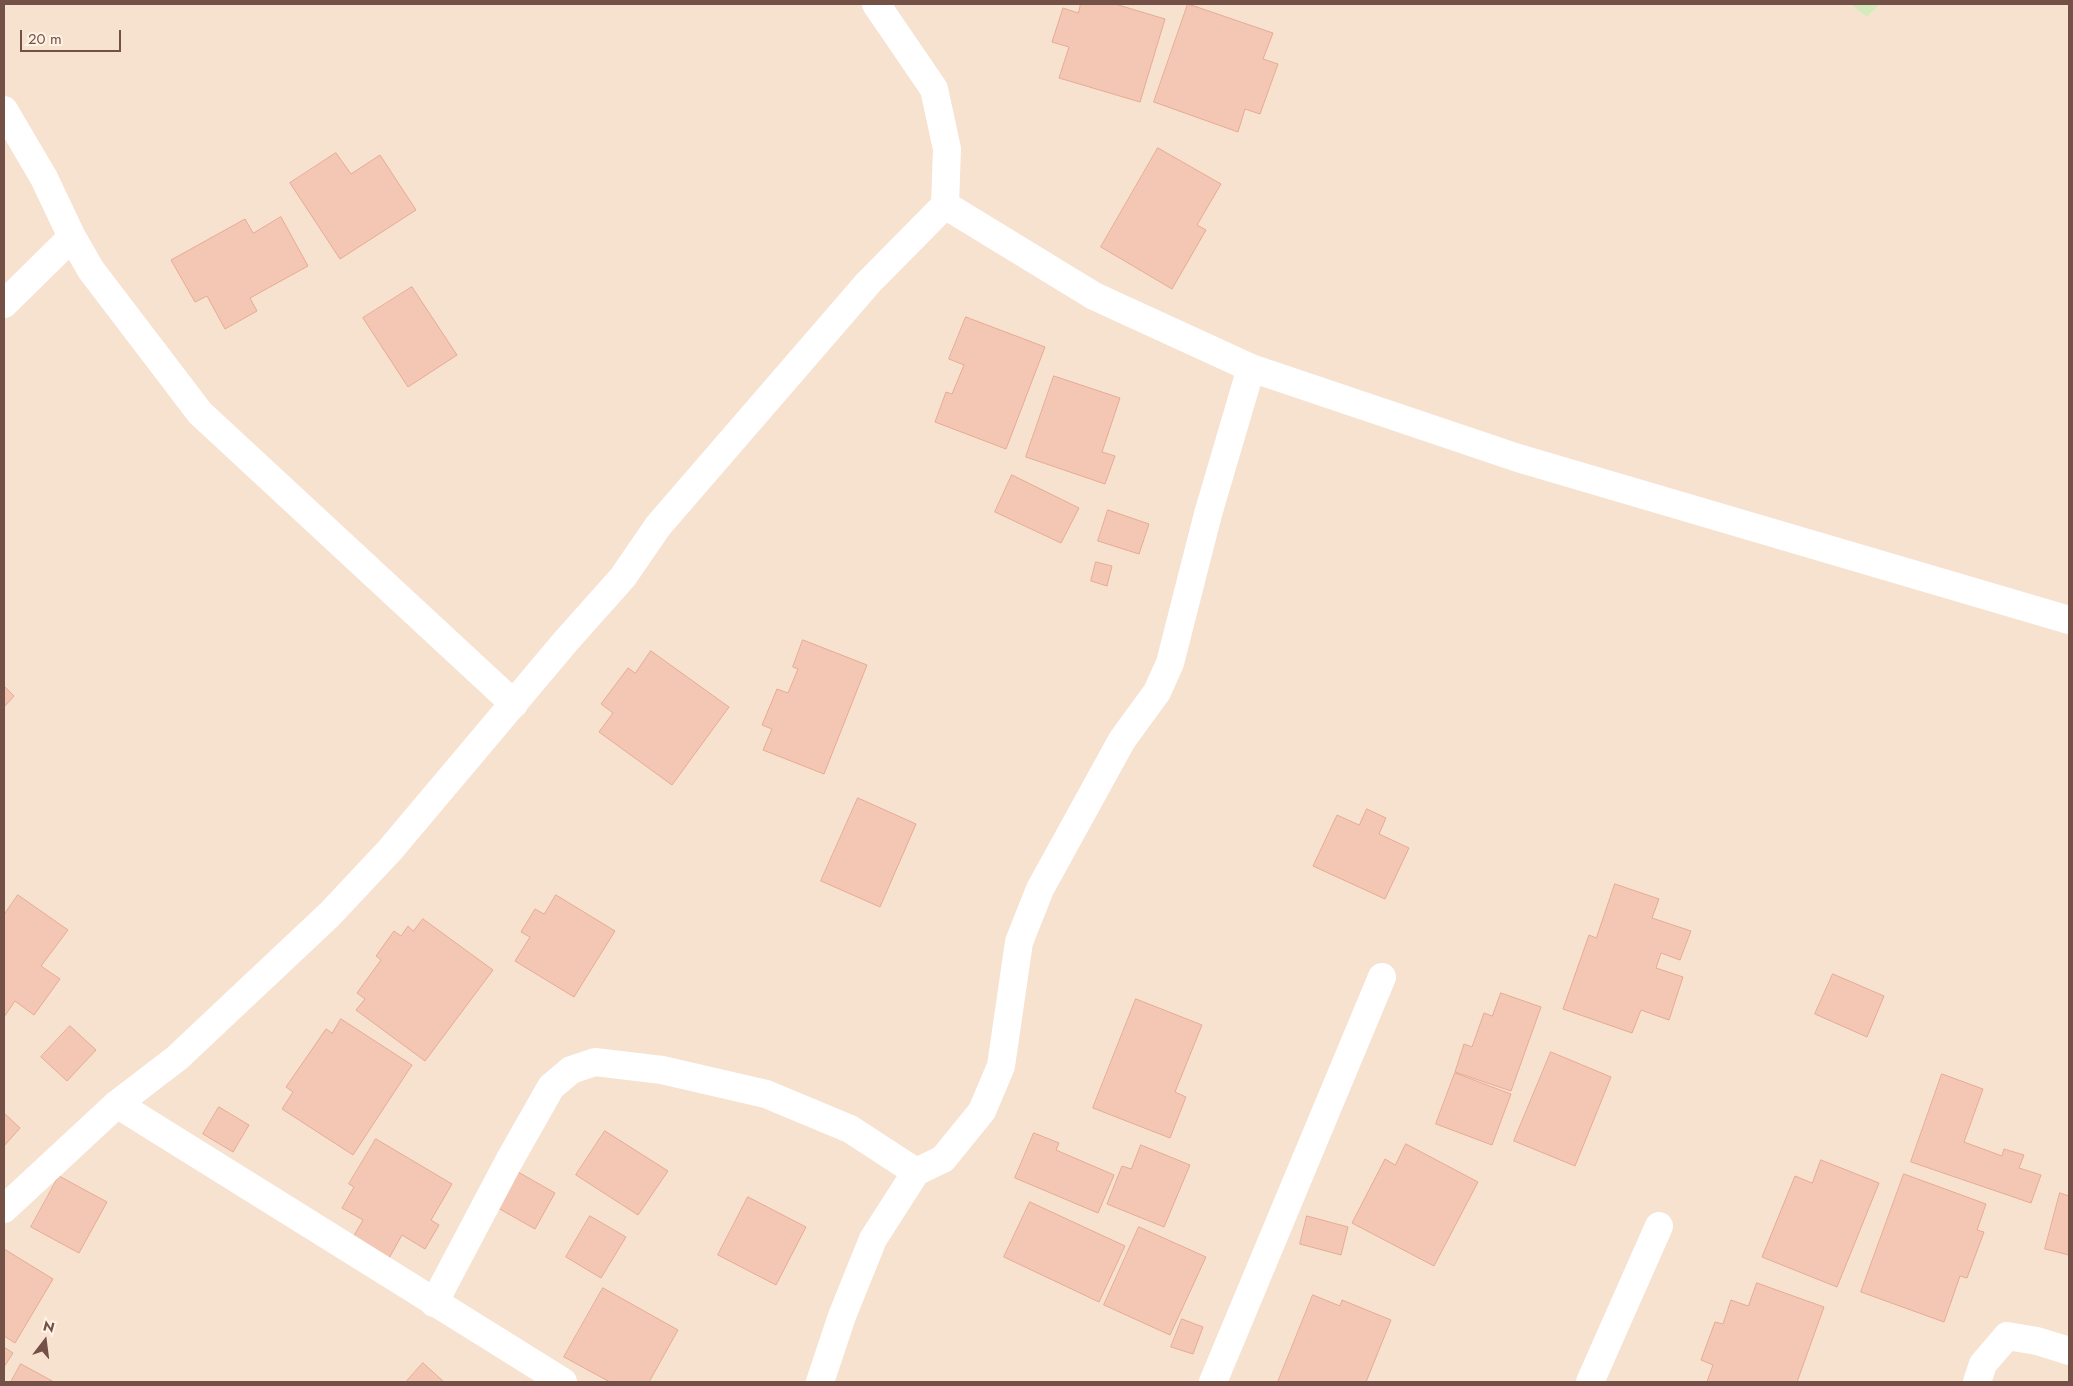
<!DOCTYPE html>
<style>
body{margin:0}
#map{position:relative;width:2073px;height:1386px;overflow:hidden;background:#fdeede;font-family:Jost,sans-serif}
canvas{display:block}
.frame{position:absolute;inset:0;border:5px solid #745146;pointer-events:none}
.north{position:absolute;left:20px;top:1316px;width:50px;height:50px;-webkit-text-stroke:4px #fff2e5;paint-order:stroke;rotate:15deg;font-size:14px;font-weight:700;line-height:20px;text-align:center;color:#745146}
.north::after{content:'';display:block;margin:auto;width:18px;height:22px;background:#745146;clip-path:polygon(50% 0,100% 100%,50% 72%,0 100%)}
.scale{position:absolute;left:20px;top:30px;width:101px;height:22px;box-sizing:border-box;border:2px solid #745146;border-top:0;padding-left:6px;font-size:15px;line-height:18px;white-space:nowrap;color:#745146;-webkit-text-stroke:4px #fff2e5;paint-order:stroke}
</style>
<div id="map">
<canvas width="2073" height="1386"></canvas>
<div class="frame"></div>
<div class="north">N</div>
<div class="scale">20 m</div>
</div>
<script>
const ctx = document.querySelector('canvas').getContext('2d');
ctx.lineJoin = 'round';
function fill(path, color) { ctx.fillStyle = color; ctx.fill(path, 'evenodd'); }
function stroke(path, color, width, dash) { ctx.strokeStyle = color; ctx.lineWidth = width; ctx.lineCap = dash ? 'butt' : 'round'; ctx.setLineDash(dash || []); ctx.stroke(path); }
fill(new Path2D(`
 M 4,4 L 1850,4 L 1867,17 L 1880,4 L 2069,4 L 2069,1382 L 4,1382 Z`), '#f7e1cf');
fill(new Path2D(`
 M 1850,4 L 1880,4 L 1867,17 Z`), '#d5ebbd');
const building = new Path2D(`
 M 1081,4 L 1115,4 L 1165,19 L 1140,102 L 1059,78 L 1069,47 L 1052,42 L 1063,8 L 1078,13 Z
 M 1188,4 L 1273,33 L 1263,59 L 1278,64 L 1260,114 L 1245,109 L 1238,132 L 1154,102 Z
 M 1158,148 L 1221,184 L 1197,225 L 1206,230 L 1172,289 L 1101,247 Z
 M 336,153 L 351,174 L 380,155 L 416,210 L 340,259 L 290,183 Z
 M 281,217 L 308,266 L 250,298 L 257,311 L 225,329 L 207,296 L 195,302 L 171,260 L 245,219 L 253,233 Z
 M 412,287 L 457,355 L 408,387 L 363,318 Z
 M 966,317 L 1045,347 L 1006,449 L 935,422 L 946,392 L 952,394 L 964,365 L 949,359 Z
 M 1054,376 L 1120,398 L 1102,452 L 1115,456 L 1105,484 L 1026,457 Z
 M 1012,475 L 1079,508 L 1061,543 L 995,512 Z
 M 1108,510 L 1149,524 L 1139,554 L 1098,541 Z
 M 1096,562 L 1112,566 L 1107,586 L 1091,581 Z
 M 803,640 L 867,665 L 824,774 L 763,750 L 772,729 L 762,725 L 777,689 L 788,693 L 798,669 L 793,667 Z
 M 651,651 L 729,707 L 672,785 L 599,732 L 613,713 L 601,704 L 628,668 L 635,673 Z
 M 4,686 L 14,696 L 4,707 Z
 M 858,798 L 916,824 L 880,907 L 821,881 Z
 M 1367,809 L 1386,818 L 1379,834 L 1409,848 L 1385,899 L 1313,866 L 1337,815 L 1359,825 Z
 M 1615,884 L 1659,899 L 1652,918 L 1691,931 L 1680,960 L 1661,953 L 1656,968 L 1683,977 L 1669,1020 L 1641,1010 L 1632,1033 L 1563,1009 L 1589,935 L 1596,938 Z
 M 18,895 L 68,930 L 41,966 L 60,979 L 34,1015 L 15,1001 L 4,1017 L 4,915 Z
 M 556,895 L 615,931 L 574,997 L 515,961 L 530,937 L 521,932 L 535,909 L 544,914 Z
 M 423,919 L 493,970 L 425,1061 L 356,1010 L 365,999 L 357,993 L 381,960 L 376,956 L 394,931 L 401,936 L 408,926 L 413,931 Z
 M 1833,974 L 1884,996 L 1867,1037 L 1815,1014 Z
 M 1501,993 L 1541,1007 L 1511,1091 L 1455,1072 L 1464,1044 L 1472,1047 L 1484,1013 L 1492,1016 Z
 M 1136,999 L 1202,1025 L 1175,1092 L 1186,1097 L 1170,1138 L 1093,1108 Z
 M 341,1019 L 412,1065 L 353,1155 L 282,1109 L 293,1092 L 286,1087 L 326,1029 L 332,1033 Z
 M 70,1026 L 96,1050 L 67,1081 L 41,1057 Z
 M 1551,1052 L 1611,1077 L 1575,1166 L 1514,1141 Z
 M 1455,1073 L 1511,1094 L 1492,1145 L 1436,1124 Z
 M 1942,1074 L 1983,1089 L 1964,1142 L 2002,1156 L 2004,1149 L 2024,1155 L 2019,1168 L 2041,1175 L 2031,1203 L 1911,1162 Z
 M 219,1107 L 249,1125 L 233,1152 L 203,1134 Z
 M 4,1113 L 20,1128 L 4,1146 Z
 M 605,1131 L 668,1171 L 638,1215 L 576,1175 Z
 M 1034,1133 L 1059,1143 L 1056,1150 L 1114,1175 L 1098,1213 L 1015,1178 Z
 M 376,1139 L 452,1184 L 431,1220 L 439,1225 L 425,1249 L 402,1235 L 388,1260 L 352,1239 L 363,1220 L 342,1208 L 354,1187 L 349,1184 Z
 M 1406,1144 L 1478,1182 L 1434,1266 L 1352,1223 L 1385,1159 L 1395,1165 Z
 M 1141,1145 L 1190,1165 L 1164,1227 L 1107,1204 L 1122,1166 L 1131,1169 Z
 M 1821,1160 L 1879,1183 L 1837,1287 L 1762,1257 L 1795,1176 L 1812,1183 Z
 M 518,1172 L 555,1193 L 535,1229 L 498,1208 Z
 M 1904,1174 L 1986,1204 L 1977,1230 L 1984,1232 L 1967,1278 L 1960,1276 L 1944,1322 L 1861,1292 Z
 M 59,1176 L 107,1202 L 79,1253 L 31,1227 Z
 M 2060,1193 L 2069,1196 L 2069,1255 L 2045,1249 Z
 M 748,1197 L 806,1227 L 776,1285 L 718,1255 Z
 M 1030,1202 L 1125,1246 L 1099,1302 L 1004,1257 Z
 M 590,1216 L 626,1237 L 601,1278 L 566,1257 Z
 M 1307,1216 L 1348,1227 L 1341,1255 L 1300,1244 Z
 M 1139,1227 L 1206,1257 L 1170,1335 L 1104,1305 Z
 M 4,1249 L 53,1279 L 15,1343 L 4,1336 Z
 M 1757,1283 L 1824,1307 L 1797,1382 L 1707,1382 L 1713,1365 L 1701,1360 L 1715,1322 L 1723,1324 L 1731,1300 L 1748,1306 Z
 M 603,1288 L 678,1330 L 649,1382 L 610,1382 L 564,1357 Z
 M 1313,1295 L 1340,1306 L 1342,1300 L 1391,1320 L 1366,1382 L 1278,1382 Z
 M 1182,1319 L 1203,1327 L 1193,1354 L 1171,1347 Z
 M 4,1347 L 13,1353 L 4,1367 Z
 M 423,1363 L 444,1382 L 406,1382 Z
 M 21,1364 L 54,1382 L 11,1382 Z`);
fill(building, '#f4c7b5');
stroke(building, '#e7ab94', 1);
stroke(new Path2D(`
 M 876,4 L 934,89 L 947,149 L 945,205
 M 4,110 L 44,178 L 72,237 L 91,270 L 200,413 L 514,704
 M 4,304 L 72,237
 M 117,1104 L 563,1382
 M 4,1209 L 117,1104 L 177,1058 L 330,914 L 390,850 L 566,641 L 623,577 L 658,526 L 868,283 L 945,205 L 1094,296 L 1251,368 L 1518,458 L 2069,620
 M 434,1303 L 509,1161 L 551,1087 L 571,1070 L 595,1062 L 662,1070 L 766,1094 L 850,1129 L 916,1172
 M 820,1382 L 842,1316 L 873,1239 L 916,1172 L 943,1159 L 982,1111 L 1001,1066 L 1019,942 L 1040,889 L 1122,740 L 1157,692 L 1170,663 L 1208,514 L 1251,368
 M 1213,1382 L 1382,977
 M 1590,1382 L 1659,1226
 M 1977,1382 L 1983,1364 L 2007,1336 L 2037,1341 L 2069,1351`), '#fff', 28);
</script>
